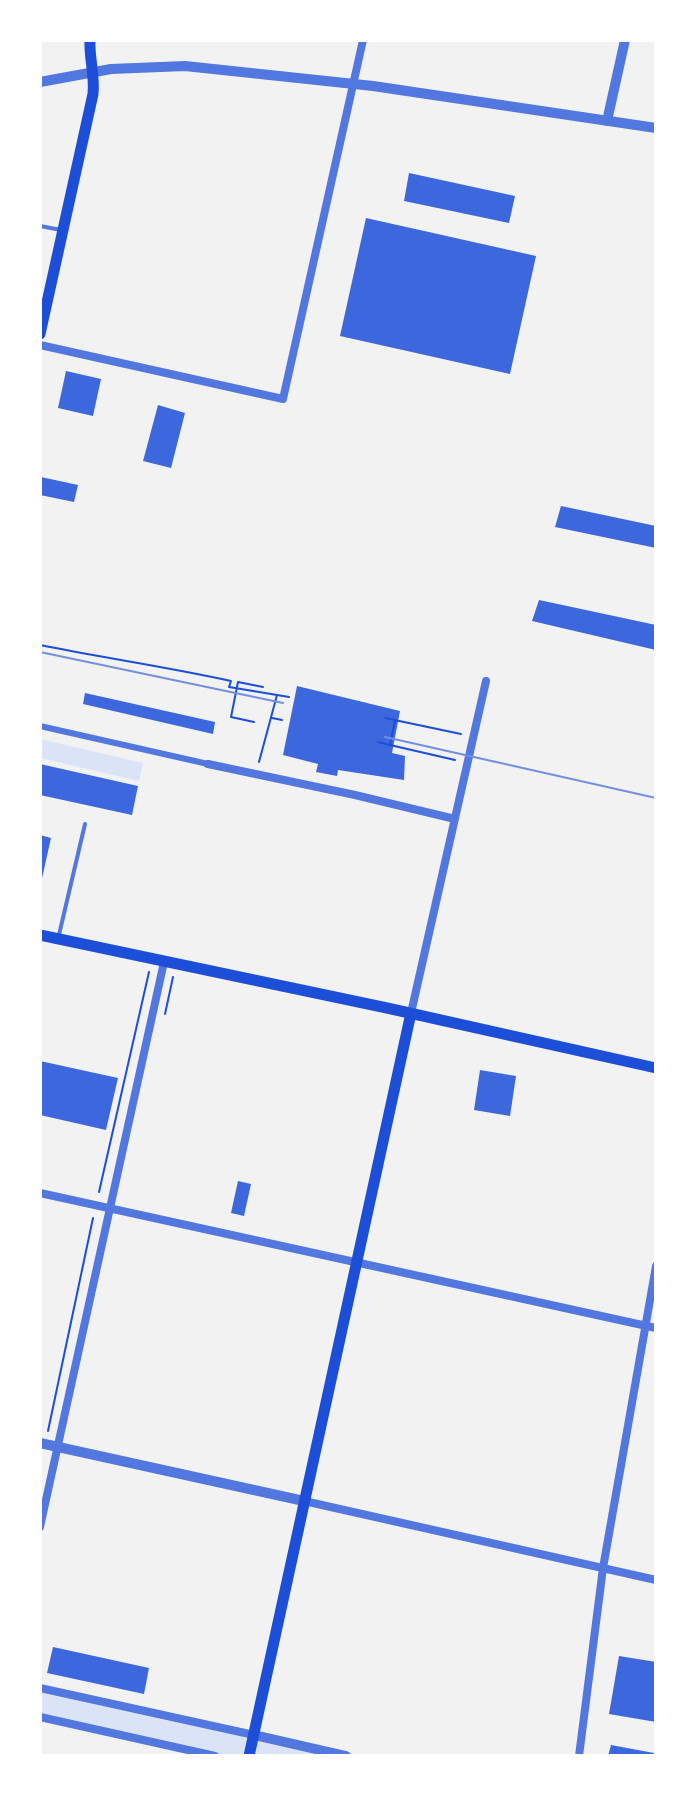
<!DOCTYPE html>
<style>
body{margin:0}
#map{position:relative;width:696px;height:1796px;overflow:hidden;background:#f2f2f2;font-family:"Source Sans 3",sans-serif}
canvas{display:block}
.frame{position:absolute;inset:0;border:42px solid #fff;pointer-events:none}
</style>
<div id="map">
<canvas width="696" height="1796"></canvas>
<div class="frame"></div>
</div>
<script>
const ctx = document.querySelector('canvas').getContext('2d');
ctx.lineJoin = 'round';
function fill(path, color) { ctx.fillStyle = color; ctx.fill(path, 'evenodd'); }
function stroke(path, color, width, dash) { ctx.strokeStyle = color; ctx.lineWidth = width; ctx.lineCap = dash ? 'butt' : 'round'; ctx.setLineDash(dash || []); ctx.stroke(path); }
fill(new Path2D(`
 M 40,739 L 143,763 L 139,781 L 40,758 Z
 M 40,1688 L 346,1756 L 215,1756 L 40,1717 Z`), '#dbe4f7');
fill(new Path2D(`
 M 409,173 L 515,196 L 509,223 L 404,201 Z
 M 366,218 L 536,256 L 510,374 L 340,336 Z
 M 66,371 L 101,379 L 93,416 L 58,408 Z
 M 158,405 L 185,413 L 171,468 L 143,461 Z
 M 41,477 L 78,485 L 74,502 L 40,495 Z
 M 561,506 L 656,526 L 656,548 L 555,527 Z
 M 539,600 L 656,625 L 656,650 L 532,621 Z
 M 297,686 L 400,711 L 392,753 L 405,756 L 404,780 L 338,770 L 337,776 L 316,772 L 318,764 L 283,755 Z
 M 85,693 L 215,722 L 213,734 L 83,704 Z
 M 40,764 L 138,786 L 132,815 L 40,795 Z
 M 40,835 L 51,838 L 41,883 L 40,883 Z
 M 40,1061 L 118,1078 L 106,1130 L 40,1115 Z
 M 480,1070 L 516,1076 L 510,1116 L 474,1110 Z
 M 238,1181 L 251,1184 L 244,1216 L 231,1213 Z
 M 53,1647 L 149,1668 L 144,1694 L 47,1673 Z
 M 619,1656 L 656,1662 L 656,1722 L 609,1714 Z
 M 611,1745 L 654,1753 L 654,1756 L 608,1756 Z`), '#3d67dc');
stroke(new Path2D(`
 M 40,645 C 104,658 168,667 231,681 L 229,687 L 277,695
 M 272,718 L 282,720
 M 385,718 L 461,734
 M 254,722 L 231,717 L 238,682 L 263,687
 M 378,742 L 390,745 L 395,721
 M 390,745 L 455,760
 M 259,762 L 277,695 L 289,697
 M 165,1014 L 173,977
 M 99,1192 L 149,972
 M 48,1431 L 93,1218`), '#1d4ed8', 2);
stroke(new Path2D(`
 M 40,226 L 61,230
 M 58,939 L 85,824`), '#5277de', 4);
stroke(new Path2D(`
 M 40,726 L 208,764`), '#5277de', 6);
stroke(new Path2D(`
 M 40,345 L 283,399 L 363,40
 M 208,764 L 355,795 L 455,819
 M 411,1013 L 486,681
 M 40,1193 L 656,1328
 M 304,1501 L 656,1580
 M 40,1527 L 164,962
 M 40,1688 L 254,1735
 M 40,1717 L 215,1756
 M 579,1756 L 603,1568 L 656,1266`), '#5277de', 8);
stroke(new Path2D(`
 M 40,82 L 111,69 L 185,66 L 373,86 L 656,128
 M 607,121 L 625,40
 M 40,1443 L 304,1501
 M 254,1735 L 346,1756`), '#5277de', 10);
stroke(new Path2D(`
 M 40,334 L 93,94 C 95,75 89,58 90,40
 M 40,935 L 387,1008 L 656,1068
 M 249,1756 L 411,1013`), '#1d4ed8', 11);
stroke(new Path2D(`
 M 40,652 L 283,703
 M 385,737 L 656,798`), '#7290e2', 2);
</script>
